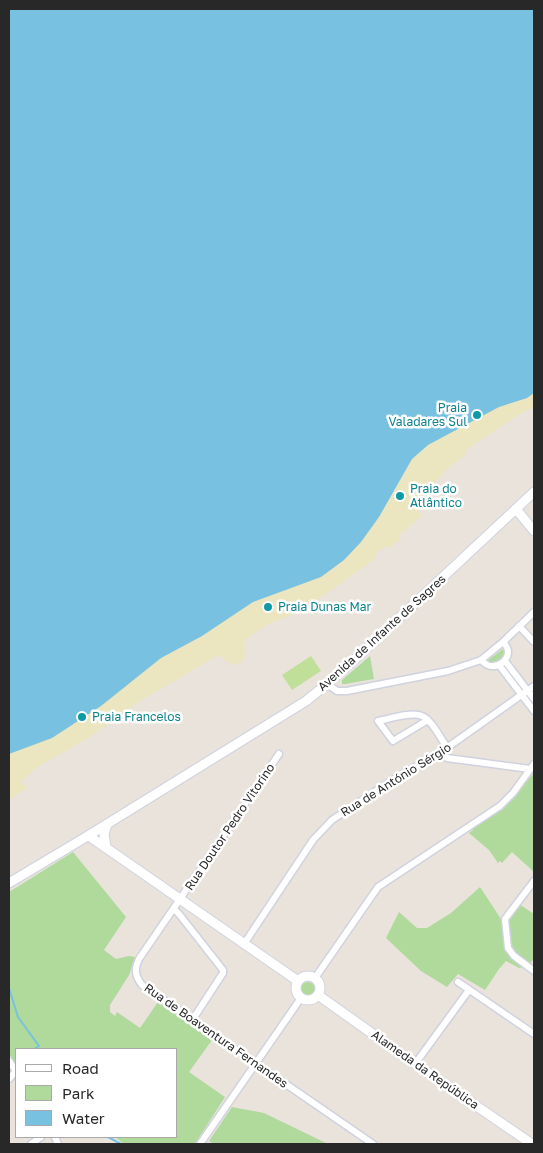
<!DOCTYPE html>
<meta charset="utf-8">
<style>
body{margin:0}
#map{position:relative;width:543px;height:1153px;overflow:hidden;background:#e9e3db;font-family:"Golos Text",sans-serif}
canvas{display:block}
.frame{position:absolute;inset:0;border:10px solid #282828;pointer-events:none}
.legend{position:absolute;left:15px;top:1048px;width:162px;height:90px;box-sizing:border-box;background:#fff;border:1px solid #a9a9a9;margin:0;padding:6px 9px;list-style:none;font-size:15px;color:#282828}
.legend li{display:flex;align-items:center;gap:10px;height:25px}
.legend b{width:25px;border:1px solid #a9a9a9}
</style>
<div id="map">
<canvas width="543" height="1153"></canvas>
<div class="frame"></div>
<ul class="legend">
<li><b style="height:6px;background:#fff"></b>Road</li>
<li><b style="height:14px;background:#afda9c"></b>Park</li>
<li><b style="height:14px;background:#78c1e1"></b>Water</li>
</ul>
</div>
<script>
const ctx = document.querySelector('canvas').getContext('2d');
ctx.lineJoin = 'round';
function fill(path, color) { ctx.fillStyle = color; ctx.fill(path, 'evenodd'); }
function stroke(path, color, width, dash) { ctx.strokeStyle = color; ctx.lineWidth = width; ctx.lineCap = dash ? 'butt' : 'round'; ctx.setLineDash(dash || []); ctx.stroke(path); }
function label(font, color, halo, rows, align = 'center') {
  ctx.font = font + ' "Golos Text",sans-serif'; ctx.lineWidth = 5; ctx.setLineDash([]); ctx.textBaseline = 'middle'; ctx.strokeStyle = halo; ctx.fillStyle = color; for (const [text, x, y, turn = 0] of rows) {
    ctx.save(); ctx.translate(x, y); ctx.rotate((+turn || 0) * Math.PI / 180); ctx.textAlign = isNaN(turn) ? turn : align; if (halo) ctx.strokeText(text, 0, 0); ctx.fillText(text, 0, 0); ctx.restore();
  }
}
fill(new Path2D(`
 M 503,649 L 505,650 C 506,656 502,659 498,663 L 488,662 L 487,661 Z
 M 370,656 L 374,679 L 345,684 L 342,684 L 342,680 Z
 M 534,773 L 534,872 L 512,852 L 502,863 L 500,861 L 498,863 L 489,850 L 469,833 L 473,830 L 473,828 L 504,806 Z
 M 73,852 L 126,917 L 104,950 L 116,959 L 129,956 L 135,957 L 129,975 L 110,1005 L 110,1012 L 115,1016 L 117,1012 L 140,1028 L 158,1002 L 212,1040 L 189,1072 L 225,1097 L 195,1144 L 124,1144 L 115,1137 L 176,1137 L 176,1049 L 16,1049 L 16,1064 L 9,1054 L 9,892 Z
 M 480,887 L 501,919 L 516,902 L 534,914 L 534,958 L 529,965 L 519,968 L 506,961 L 499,969 L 485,990 L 458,974 L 447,987 L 421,971 L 386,938 L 399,912 L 417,928 L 427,928 L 451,913 Z
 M301 989a7 7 0 1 1 14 0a7 7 0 1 1-14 0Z
 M 232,1107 L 264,1113 L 328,1144 L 214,1144 L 209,1141 Z`), '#afda9c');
fill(new Path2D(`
 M 534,360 L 534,407 L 517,416 L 465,451 L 467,454 L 444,472 L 415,507 L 423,515 L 399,536 L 401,539 L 390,548 L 387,546 L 376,553 L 374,560 L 309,606 L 310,609 L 305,612 L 301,611 L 265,626 L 245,640 C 249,663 238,674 219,655 L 142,700 L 90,737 L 38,767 L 20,782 L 28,787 L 9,800 L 9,733 Z`), '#ebe6c0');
fill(new Path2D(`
 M 311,656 L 321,671 L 292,690 L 282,675 Z`), '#c0e099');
fill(new Path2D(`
 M 9,9 L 534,9 L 534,393 L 527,398 L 499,407 L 428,445 L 412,459 L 379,517 L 361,542 L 344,560 L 321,577 L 253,602 L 202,636 L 161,658 L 101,706 L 52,738 L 9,754 Z`), '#78c1e1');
stroke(new Path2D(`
 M 9,988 L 18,1017 L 39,1046 L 34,1049
 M 108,1137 L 121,1144`), '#78c1e1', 2);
const street = new Path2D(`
 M 519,626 L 534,642
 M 481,660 C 484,663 487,666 491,666 C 499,667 508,660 508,652 C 508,648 506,645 503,642
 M 505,661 L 534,699
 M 499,665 L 534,711
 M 327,684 L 337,691 L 347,691 L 448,671 L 481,660 L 503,642 L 534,612
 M 428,720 L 393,741 L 378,721 C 389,719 412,711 422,716 C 431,719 441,739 447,747
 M 441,752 L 447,758 L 530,769
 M 279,754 L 139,959 C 134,969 135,976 142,985 L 373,1144
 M 534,881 L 505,919 L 508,948 L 514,956 L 534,971
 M 174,909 L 179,914 L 223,970 L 223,973 L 193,1019
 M 244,944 L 313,840 L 332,820 L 391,781 L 441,752 L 534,686
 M 315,978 L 378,887 L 500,806 L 513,793 L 534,764
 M 458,982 L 534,1034
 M 9,1061 L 16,1071
 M 415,1064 L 469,990
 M 9,1079 L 16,1071
 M 55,1137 L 58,1144
 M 31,1144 L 41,1137
 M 200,1144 L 301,998`);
const secondary = new Path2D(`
 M 516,509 L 534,531
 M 89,836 L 298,981
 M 106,847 L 104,834 L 107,824
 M 9,883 L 86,837 L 306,701 L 327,684 L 353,661 L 534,492
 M296 988a12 12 0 1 1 24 0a12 12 0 1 1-24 0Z
 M 318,995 L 415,1064 L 532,1144`);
stroke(street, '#d0d2df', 9);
stroke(secondary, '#d0d2df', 11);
stroke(street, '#fff', 6);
stroke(secondary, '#fff', 9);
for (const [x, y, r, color] of [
 [477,415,5,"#0f9aa8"],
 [400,496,5,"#0f9aa8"],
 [268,607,5,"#0f9aa8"],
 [82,717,5,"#0f9aa8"]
]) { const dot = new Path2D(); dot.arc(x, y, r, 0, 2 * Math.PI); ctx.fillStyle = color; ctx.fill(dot); stroke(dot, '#fff', 2); }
label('12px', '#0d838f', '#fff', [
 ["Praia",467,408,"right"],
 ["Valadares Sul",467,422,"right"],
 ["Praia do",410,489],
 ["Atlântico",410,503],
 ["Praia Dunas Mar",278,607],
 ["Praia Francelos",92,717]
], 'left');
label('12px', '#282828', '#fff', [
 ["Avenida de Infante de Sagres",382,633,-42],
 ["Rua de António Sérgio",396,780,-32],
 ["Rua Doutor Pedro Vitorino",230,827,-56],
 ["Rua de Boaventura Fernandes",216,1036,35],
 ["Alameda da República",425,1070,35]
]);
</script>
